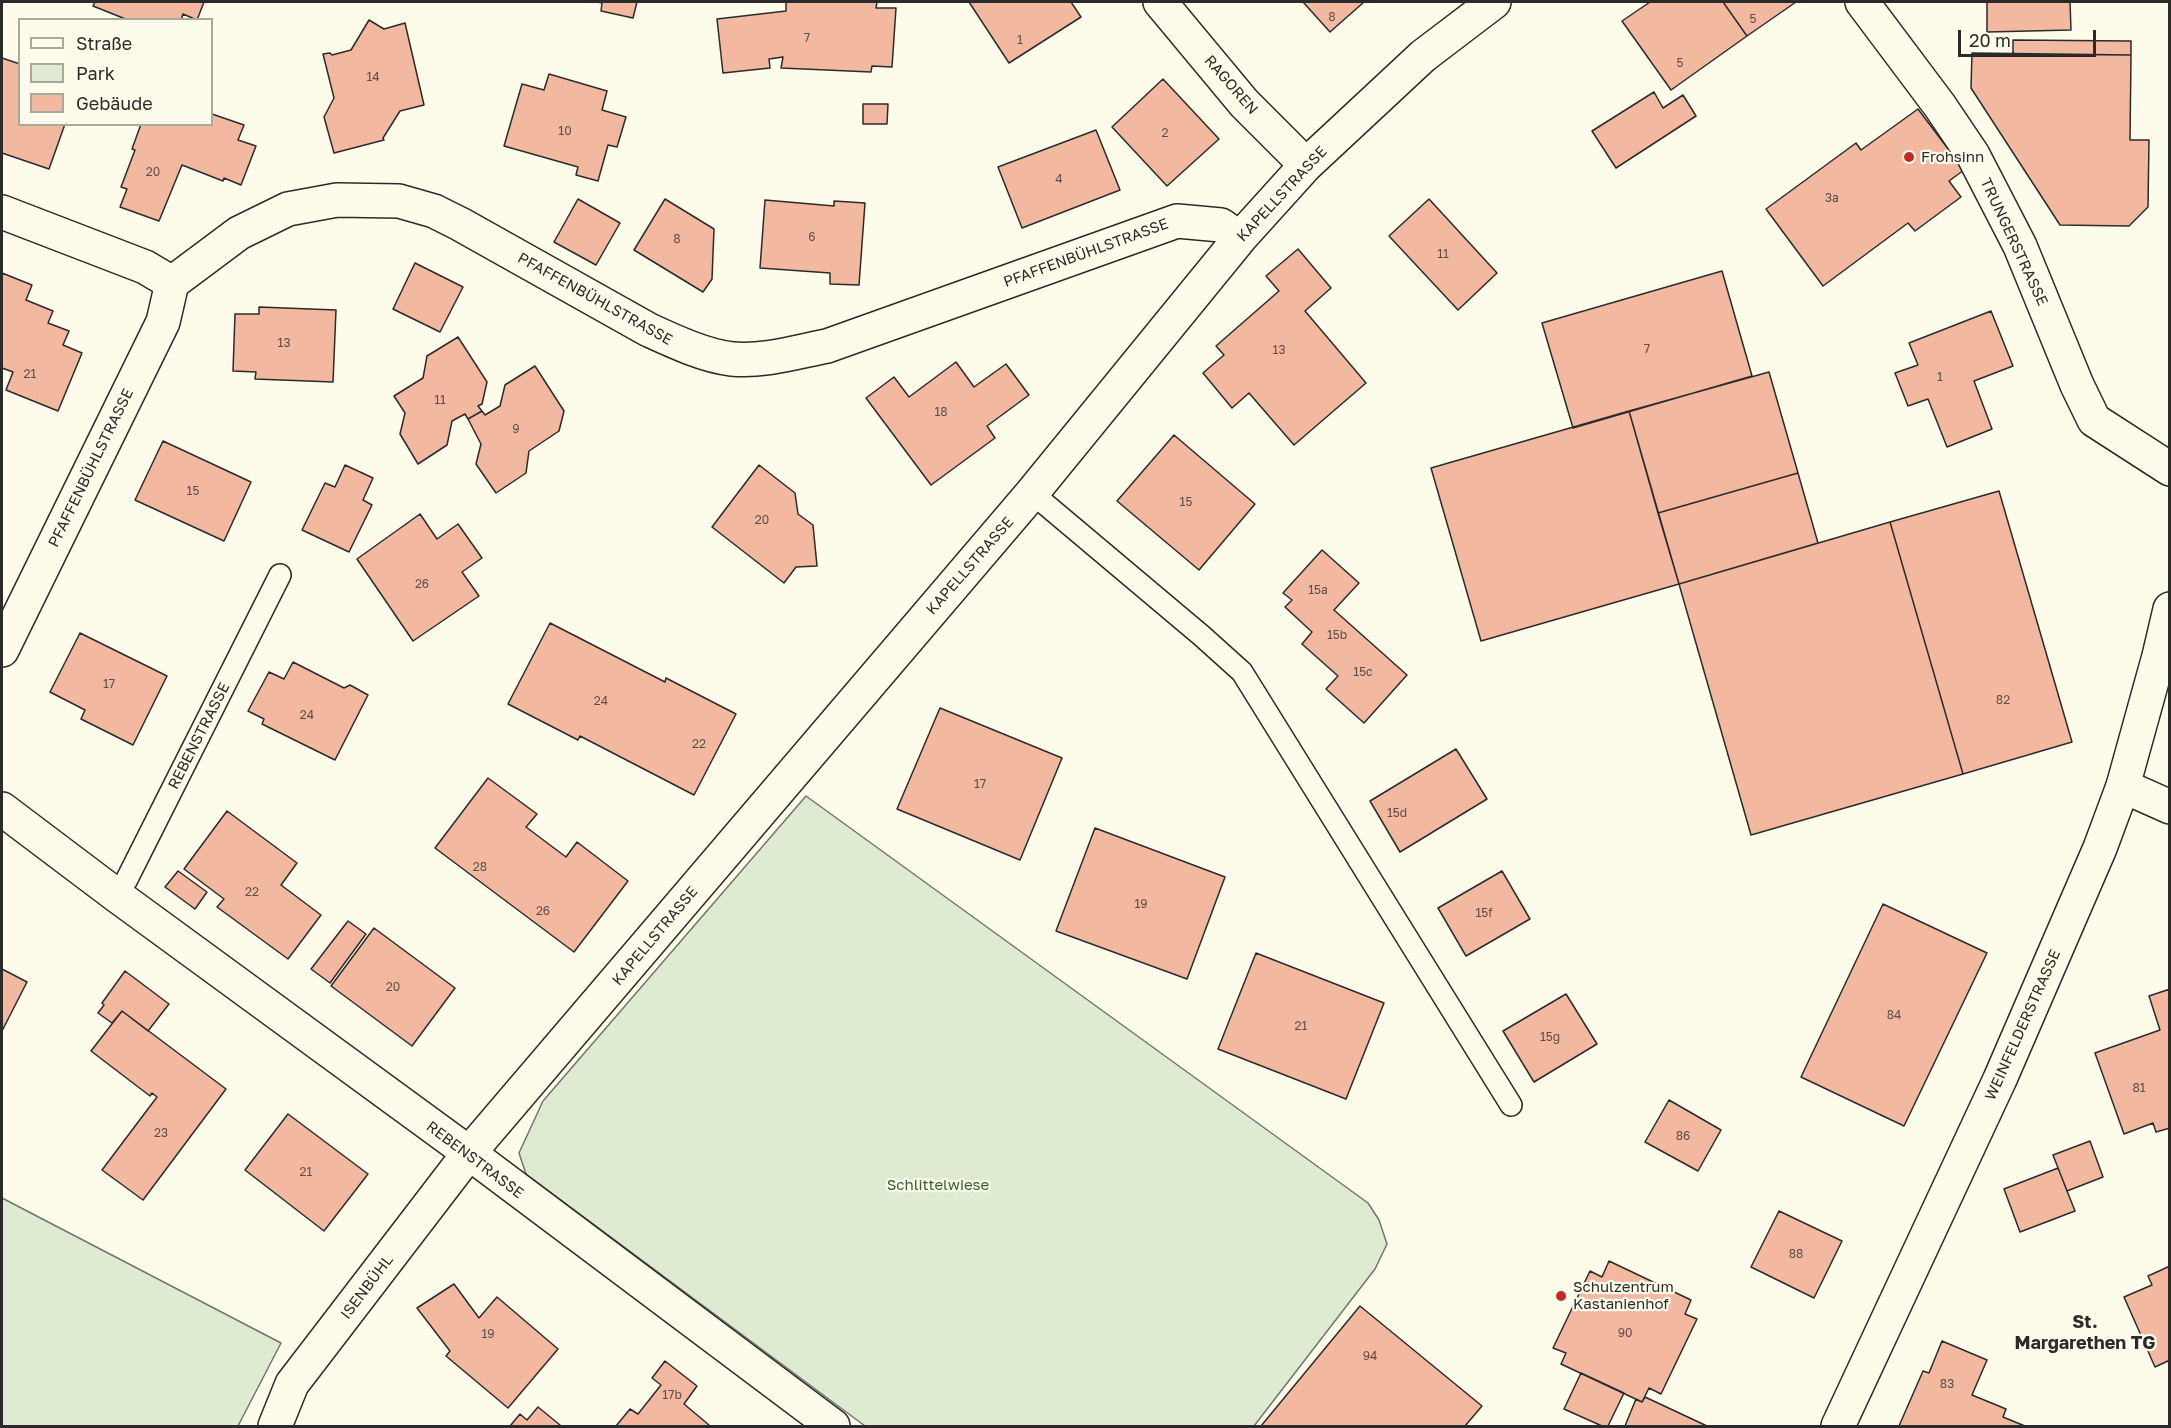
<!DOCTYPE html>
<meta charset="utf-8">
<style>
body{margin:0}
#map{position:relative;width:2171px;height:1428px;overflow:hidden;background:#fdfbea;font-family:"Golos Text",sans-serif}
canvas{display:block}
.frame{position:absolute;inset:0;border:3px solid #2b2b2b;pointer-events:none}
.legend{position:absolute;left:18px;top:18px;width:195px;height:108px;box-sizing:border-box;background:#fdfbea;border:2px solid #a9a89e;margin:0;padding:8px 10px;list-style:none;font-size:18px;color:#2b2b2b}
.legend li{display:flex;align-items:center;gap:12px;height:30px}
.legend b{width:30px;border:2px solid #a9a89e}
.scale{position:absolute;left:1958px;top:30px;width:138px;height:27px;box-sizing:border-box;border:3px solid #2b2b2b;border-top:0;padding-left:8px;font-size:18px;line-height:21px;white-space:nowrap;color:#2b2b2b;-webkit-text-stroke:4px #fdfbea;paint-order:stroke}
</style>
<div id="map">
<canvas width="2171" height="1428"></canvas>
<div class="frame"></div>
<ul class="legend">
<li><b style="height:8px;background:#fdfbea"></b>Straße</li>
<li><b style="height:16px;background:#deebd1"></b>Park</li>
<li><b style="height:16px;background:#f2b8a0"></b>Gebäude</li>
</ul>
<div class="scale">20 m</div>
</div>
<script>
const ctx = document.querySelector('canvas').getContext('2d');
ctx.lineJoin = 'round';
function fill(path, color) { ctx.fillStyle = color; ctx.fill(path, 'evenodd'); }
function stroke(path, color, width, dash) { ctx.strokeStyle = color; ctx.lineWidth = width; ctx.lineCap = dash ? 'butt' : 'round'; ctx.setLineDash(dash || []); ctx.stroke(path); }
function label(font, color, halo, rows, align = 'center') {
  ctx.font = font + ' "Golos Text",sans-serif'; ctx.lineWidth = 4.5; ctx.setLineDash([]); ctx.textBaseline = 'middle'; ctx.strokeStyle = halo; ctx.fillStyle = color; for (const [text, x, y, turn = 0] of rows) {
    ctx.save(); ctx.translate(x, y); ctx.rotate((+turn || 0) * Math.PI / 180); ctx.textAlign = isNaN(turn) ? turn : align; if (halo) ctx.strokeText(text, 0, 0); ctx.fillText(text, 0, 0); ctx.restore();
  }
}
const green = new Path2D(`
 M 806,796 L 1368,1203 L 1379,1220 L 1387,1244 L 1375,1269 L 1254,1426 L 865,1426 L 526,1174 L 519,1153 L 543,1101 Z
 M 2,1198 L 281,1343 L 238,1426 L 2,1426 Z`);
fill(green, '#deebd1');
stroke(green, '#74746e', 1.5);
const building = new Path2D(`
 M 95,2 L 204,2 L 197,20 L 183,14 L 181,20 L 128,20 L 93,6 Z
 M 597,2 L 637,2 L 633,18 L 601,11 L 602,3 Z
 M 786,2 L 877,2 L 876,8 L 896,8 L 892,67 L 872,66 L 871,72 L 781,68 L 783,57 L 769,59 L 770,68 L 723,73 L 717,19 L 786,11 Z
 M 969,2 L 1071,2 L 1081,17 L 1009,63 Z
 M 1303,2 L 1364,2 L 1330,32 Z
 M 1650,2 L 1723,2 L 1747,36 L 1671,90 L 1622,21 Z
 M 1723,2 L 1796,2 L 1747,36 Z
 M 1987,2 L 2070,2 L 2071,30 L 1987,32 Z
 M 369,20 L 384,29 L 405,23 L 424,105 L 400,111 L 383,138 L 384,140 L 334,153 L 324,117 L 334,98 L 323,54 L 330,53 L 332,55 L 351,50 Z
 M 2013,40 L 2131,41 L 2131,55 L 2013,54 Z
 M 1972,53 L 2131,55 L 2130,140 L 2149,140 L 2148,207 L 2129,226 L 2060,225 L 1971,88 Z
 M 2,58 L 20,64 L 20,124 L 65,124 L 49,169 L 2,153 Z
 M 549,74 L 607,91 L 602,110 L 626,117 L 617,147 L 608,145 L 598,181 L 576,175 L 578,167 L 504,146 L 522,84 L 544,90 Z
 M 1163,79 L 1219,139 L 1167,186 L 1112,127 Z
 M 1654,92 L 1663,108 L 1683,95 L 1696,116 L 1616,168 L 1592,131 Z
 M 863,104 L 888,104 L 887,124 L 863,124 Z
 M 1918,109 L 1964,170 L 1949,181 L 1961,197 L 1915,231 L 1908,223 L 1823,286 L 1766,209 L 1856,143 L 1861,150 Z
 M 212,114 L 244,125 L 238,140 L 256,146 L 241,185 L 224,178 L 223,181 L 182,165 L 159,221 L 120,207 L 127,189 L 121,187 L 135,150 L 132,149 L 141,124 L 212,124 Z
 M 1096,130 L 1120,190 L 1022,228 L 998,167 Z
 M 578,199 L 620,223 L 596,265 L 554,242 Z
 M 665,199 L 714,229 L 712,279 L 703,292 L 634,250 Z
 M 1429,199 L 1497,273 L 1458,310 L 1389,236 Z
 M 765,200 L 834,206 L 834,201 L 865,203 L 859,285 L 830,284 L 830,273 L 760,268 Z
 M 1298,249 L 1331,288 L 1305,311 L 1366,383 L 1294,445 L 1249,393 L 1232,408 L 1203,373 L 1224,355 L 1216,346 L 1279,291 L 1266,276 Z
 M 415,263 L 463,287 L 440,332 L 393,309 Z
 M 1722,271 L 1752,376 L 1573,428 L 1542,323 Z
 M 2,273 L 32,285 L 26,300 L 53,311 L 48,323 L 69,331 L 63,345 L 82,353 L 58,411 L 6,390 L 13,372 L 2,368 Z
 M 259,307 L 336,310 L 333,382 L 255,379 L 256,372 L 233,371 L 235,314 L 259,314 Z
 M 1991,311 L 2013,366 L 1974,381 L 1992,429 L 1947,447 L 1928,399 L 1908,406 L 1895,373 L 1918,365 L 1909,343 Z
 M 458,337 L 487,382 L 482,404 L 478,406 L 482,411 L 468,419 L 465,414 L 452,421 L 447,445 L 418,464 L 400,434 L 405,413 L 394,396 L 423,378 L 427,356 Z
 M 956,362 L 974,387 L 1006,364 L 1029,395 L 987,426 L 995,438 L 931,485 L 866,398 L 894,377 L 909,397 Z
 M 535,366 L 564,411 L 559,431 L 529,451 L 526,473 L 496,493 L 476,464 L 481,444 L 468,419 L 482,411 L 485,415 L 500,406 L 505,385 Z
 M 1769,372 L 1798,473 L 1658,513 L 1629,411 Z
 M 1629,411 L 1679,584 L 1481,641 L 1431,468 Z
 M 1174,435 L 1255,504 L 1199,570 L 1117,501 Z
 M 163,441 L 251,482 L 224,541 L 135,500 Z
 M 345,465 L 373,478 L 363,500 L 372,505 L 349,552 L 302,530 L 325,483 L 335,487 Z
 M 759,465 L 795,493 L 798,514 L 813,525 L 817,566 L 796,567 L 784,583 L 712,527 Z
 M 1798,473 L 1818,543 L 1679,584 L 1658,513 Z
 M 1999,491 L 2072,742 L 1963,774 L 1890,522 Z
 M 420,514 L 437,539 L 458,524 L 482,558 L 462,572 L 479,596 L 413,641 L 357,559 Z
 M 1890,522 L 1963,774 L 1751,835 L 1679,584 Z
 M 1322,550 L 1359,583 L 1334,610 L 1407,675 L 1364,723 L 1326,689 L 1338,676 L 1302,644 L 1312,632 L 1285,607 L 1292,600 L 1283,593 Z
 M 550,623 L 665,682 L 666,678 L 736,714 L 694,795 L 580,736 L 578,740 L 508,704 Z
 M 80,633 L 167,676 L 133,745 L 81,719 L 85,710 L 50,692 Z
 M 293,662 L 344,688 L 350,685 L 368,695 L 335,760 L 262,724 L 264,719 L 248,711 L 269,672 L 284,679 Z
 M 940,708 L 1062,758 L 1020,860 L 897,809 Z
 M 1456,749 L 1487,799 L 1400,852 L 1370,801 Z
 M 488,778 L 537,814 L 526,827 L 566,857 L 577,842 L 628,881 L 574,952 L 435,848 Z
 M 227,811 L 297,863 L 281,885 L 321,915 L 288,959 L 217,907 L 224,899 L 184,869 Z
 M 1095,828 L 1225,877 L 1187,979 L 1056,931 Z
 M 178,871 L 207,892 L 195,909 L 165,887 Z
 M 1502,871 L 1530,919 L 1466,956 L 1438,908 Z
 M 1883,904 L 1987,953 L 1904,1126 L 1801,1077 Z
 M 348,921 L 366,934 L 330,983 L 311,969 Z
 M 374,928 L 455,988 L 412,1046 L 331,986 Z
 M 1256,953 L 1384,1003 L 1346,1099 L 1218,1049 Z
 M 2,969 L 27,982 L 2,1031 Z
 M 125,971 L 169,1004 L 148,1031 L 122,1011 L 112,1023 L 98,1013 L 104,1005 L 102,1003 Z
 M 2170,989 L 2170,1128 L 2156,1132 L 2153,1123 L 2124,1134 L 2095,1053 L 2160,1030 L 2149,996 Z
 M 1566,994 L 1597,1044 L 1534,1082 L 1503,1031 Z
 M 122,1011 L 226,1089 L 143,1200 L 102,1170 L 157,1097 L 152,1093 L 150,1096 L 91,1051 Z
 M 1669,1100 L 1721,1130 L 1698,1171 L 1645,1142 Z
 M 288,1114 L 368,1174 L 324,1231 L 245,1170 Z
 M 2090,1141 L 2103,1177 L 2067,1191 L 2053,1155 Z
 M 2058,1168 L 2075,1211 L 2020,1232 L 2004,1189 Z
 M 1779,1211 L 1842,1241 L 1814,1298 L 1751,1267 Z
 M 1609,1261 L 1691,1300 L 1685,1314 L 1697,1319 L 1661,1394 L 1649,1388 L 1642,1402 L 1561,1364 L 1566,1353 L 1553,1348 L 1590,1271 L 1602,1277 Z
 M 2170,1266 L 2170,1360 L 2155,1367 L 2124,1297 L 2152,1285 L 2148,1276 Z
 M 454,1284 L 479,1318 L 497,1297 L 558,1349 L 508,1408 L 446,1356 L 450,1351 L 417,1308 Z
 M 1360,1306 L 1482,1406 L 1465,1426 L 1261,1426 Z
 M 1942,1341 L 1987,1360 L 1972,1395 L 2006,1409 L 2003,1417 L 2025,1426 L 1899,1426 L 1923,1371 L 1929,1373 Z
 M 665,1361 L 697,1386 L 684,1404 L 709,1425 L 708,1426 L 616,1426 L 630,1409 L 638,1414 L 661,1385 L 652,1378 Z
 M 1581,1373 L 1624,1393 L 1608,1426 L 1602,1426 L 1564,1409 Z
 M 1645,1397 L 1707,1426 L 1625,1426 L 1636,1399 L 1642,1402 Z
 M 538,1407 L 560,1425 L 559,1426 L 510,1426 L 520,1414 L 527,1420 Z`);
fill(building, '#f2b8a0');
stroke(building, '#2b2b2b', 1.5);
const lane = new Path2D(`
 M 1032,493 L 1202,636 L 1242,672 L 1511,1105
 M 116,895 L 126,881 L 280,575`);
const street = new Path2D(`
 M 1160,2 L 1244,103 L 1306,165
 M 1862,2 L 1940,106 L 1973,155 L 2020,246 L 2077,385 L 2094,420 L 2170,469
 M 2,212 L 145,267 L 172,283 L 239,233 L 288,209 L 337,200 L 399,201 L 434,211 L 460,224 L 649,330 C 673,341 705,356 732,359 C 763,362 796,352 827,346 L 1177,221 L 1221,225 L 1240,238
 M 2,650 L 163,322 L 172,283
 M 2123,786 L 2170,807
 M 2,809 L 116,895 L 469,1153 L 833,1426
 M 275,1426 L 292,1384 L 469,1153 L 1032,493 L 1240,238 L 1306,165 L 1423,56 L 1494,2`);
const secondary = new Path2D(`
 M 1838,1426 L 2000,1079 L 2100,848 L 2123,786 L 2159,656 L 2170,609`);
stroke(lane, '#2b2b2b', 24);
stroke(street, '#2b2b2b', 36);
stroke(secondary, '#2b2b2b', 36);
stroke(lane, '#fdfbea', 21);
stroke(street, '#fdfbea', 33);
stroke(secondary, '#fdfbea', 33);
for (const [x, y, r, color] of [
 [1909,157,6,"#c62828"],
 [1561,1296,6,"#c62828"]
]) { const dot = new Path2D(); dot.arc(x, y, r, 0, 2 * Math.PI); ctx.fillStyle = color; ctx.fill(dot); stroke(dot, '#fdfbea', 2); }
label('12px', '#5d4e48', null, [
 ["8",1332,17],
 ["5",1753,19],
 ["7",807,38],
 ["1",1020,40],
 ["5",1680,63],
 ["14",373,77],
 ["10",565,131],
 ["2",1165,133],
 ["20",153,172],
 ["4",1059,179],
 ["3a",1832,198],
 ["6",812,237],
 ["8",677,239],
 ["11",1443,254],
 ["13",284,343],
 ["7",1647,349],
 ["13",1279,350],
 ["21",30,374],
 ["1",1940,377],
 ["11",440,400],
 ["18",941,412],
 ["9",516,429],
 ["15",193,491],
 ["15",1186,502],
 ["20",762,520],
 ["26",422,584],
 ["15a",1318,590],
 ["15b",1337,635],
 ["15c",1363,672],
 ["17",109,684],
 ["82",2003,700],
 ["24",601,701],
 ["24",307,715],
 ["22",699,744],
 ["17",980,784],
 ["15d",1397,813],
 ["28",480,867],
 ["22",252,892],
 ["19",1141,904],
 ["26",543,911],
 ["15f",1484,913],
 ["20",393,987],
 ["84",1894,1015],
 ["21",1301,1026],
 ["15g",1550,1037],
 ["81",2139,1088],
 ["23",161,1133],
 ["86",1683,1136],
 ["21",306,1172],
 ["88",1796,1254],
 ["90",1625,1333],
 ["19",488,1334],
 ["94",1370,1356],
 ["83",1947,1384],
 ["17b",672,1395]
]);
label('15px', '#2b2b2b', '#fdfbea', [
 ["RAGOREN",1231,85,49],
 ["KAPELLSTRASSE",1282,194,-47],
 ["TRUNGERSTRASSE",2014,242,65],
 ["PFAFFENBÜHLSTRASSE",1086,253,-20],
 ["PFAFFENBÜHLSTRASSE",595,299,29],
 ["PFAFFENBÜHLSTRASSE",91,468,-64],
 ["KAPELLSTRASSE",970,566,-49],
 ["REBENSTRASSE",199,736,-63],
 ["KAPELLSTRASSE",655,936,-50],
 ["WEINFELDERSTRASSE",2023,1025,-66],
 ["REBENSTRASSE",475,1160,37],
 ["ISENBÜHL",367,1287,-53]
]);
label('15px', '#2b2b2b', '#fdfbea', [
 ["Frohsinn",1921,157],
 ["Schulzentrum",1573,1287],
 ["Kastanienhof",1573,1304]
], 'left');
label('15px', '#34623c', '#fdfbea', [
 ["Schlittelwiese",938,1185]
]);
label('bold 18px', '#2b2b2b', '#fdfbea', [
 ["St.",2085,1322],
 ["Margarethen TG",2085,1343]
]);
</script>
